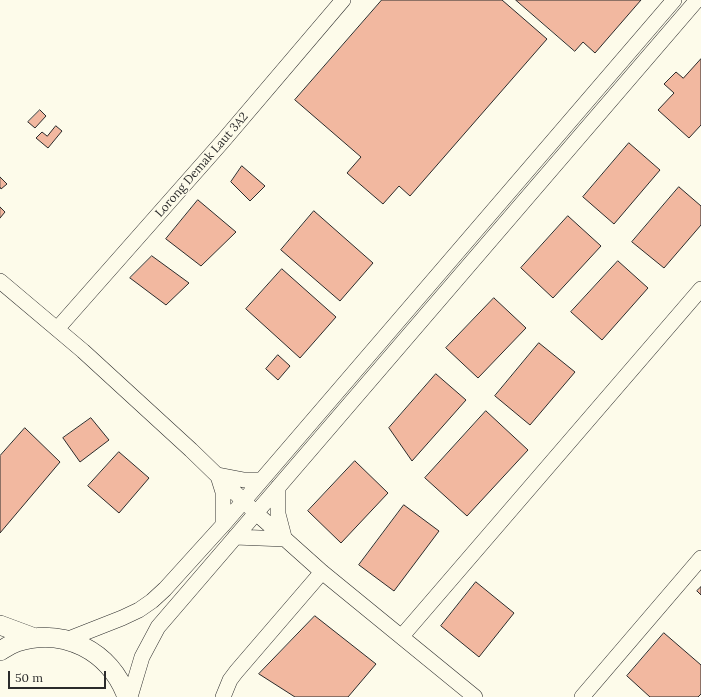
<!DOCTYPE html>
<style>
body{margin:0}
#map{position:relative;width:701px;height:697px;overflow:hidden;background:#fdfbea;font-family:Lora,serif}
canvas{display:block}
.scale{position:absolute;left:8px;top:671px;width:98px;height:18px;box-sizing:border-box;border:2px solid #2b2b2b;border-top:0;padding-left:5px;font-size:12px;line-height:14px;white-space:nowrap;color:#2b2b2b;-webkit-text-stroke:3px #fdfbea;paint-order:stroke}
</style>
<div id="map">
<canvas width="701" height="697"></canvas>
<div class="scale">50 m</div>
</div>
<script>
const ctx = document.querySelector('canvas').getContext('2d');
ctx.lineJoin = 'round';
function fill(path, color) { ctx.fillStyle = color; ctx.fill(path, 'evenodd'); }
function stroke(path, color, width, dash) { ctx.strokeStyle = color; ctx.lineWidth = width; ctx.lineCap = dash ? 'butt' : 'round'; ctx.setLineDash(dash || []); ctx.stroke(path); }
function label(font, color, halo, rows, align = 'center') {
  ctx.font = font + ' Lora,serif'; ctx.lineWidth = 3; ctx.setLineDash([]); ctx.textBaseline = 'middle'; ctx.strokeStyle = halo; ctx.fillStyle = color; for (const [text, x, y, turn = 0] of rows) {
    ctx.save(); ctx.translate(x, y); ctx.rotate((+turn || 0) * Math.PI / 180); ctx.textAlign = isNaN(turn) ? turn : align; if (halo) ctx.strokeText(text, 0, 0); ctx.fillText(text, 0, 0); ctx.restore();
  }
}
const building = new Path2D(`
 M 382,0 L 502,0 L 547,39 L 410,196 L 399,186 L 383,204 L 347,173 L 361,157 L 295,100 Z
 M 516,0 L 641,0 L 595,53 L 583,42 L 575,51 Z
 M 701,59 L 701,125 L 689,138 L 658,110 L 674,93 L 664,84 L 676,72 L 683,78 Z
 M 40,110 L 46,116 L 35,128 L 28,122 Z
 M 56,126 L 62,131 L 48,148 L 36,138 L 42,132 L 47,136 Z
 M 629,143 L 660,170 L 614,224 L 583,197 Z
 M 242,166 L 265,186 L 250,201 L 231,182 Z
 M 0,177 L 7,184 L 1,189 L 0,187 Z
 M 679,187 L 701,206 L 701,225 L 664,268 L 632,242 Z
 M 198,200 L 236,232 L 201,266 L 166,239 Z
 M 0,207 L 5,212 L 0,218 Z
 M 314,211 L 373,263 L 340,301 L 281,250 Z
 M 568,216 L 601,246 L 553,298 L 521,268 Z
 M 152,256 L 189,283 L 166,305 L 130,278 Z
 M 618,261 L 648,288 L 602,340 L 571,312 Z
 M 282,269 L 336,317 L 300,358 L 246,309 Z
 M 494,298 L 526,328 L 478,378 L 446,348 Z
 M 539,343 L 575,372 L 530,425 L 495,396 Z
 M 278,355 L 290,366 L 278,380 L 266,369 Z
 M 436,374 L 466,400 L 412,461 L 389,428 Z
 M 486,411 L 528,450 L 467,516 L 425,478 Z
 M 91,418 L 109,440 L 80,462 L 63,438 Z
 M 25,428 L 60,462 L 0,533 L 0,456 Z
 M 119,452 L 149,478 L 119,513 L 88,486 Z
 M 355,461 L 388,493 L 341,543 L 308,511 Z
 M 404,505 L 439,531 L 394,591 L 359,565 Z
 M 476,582 L 514,613 L 479,657 L 441,626 Z
 M 701,587 L 701,595 L 697,591 Z
 M 315,616 L 376,664 L 348,697 L 295,697 L 259,674 Z
 M 664,633 L 701,665 L 701,694 L 698,697 L 650,697 L 627,676 Z`);
fill(building, '#f2b8a0');
stroke(building, '#2b2b2b', 1);
const minor = new Path2D(`
 M 0,281 L 83,351 L 191,450 L 256,513 L 322,572 L 475,697
 M 57,329 L 223,141 L 343,0
 M 218,475 L 244,480 L 261,480
 M 218,476 L 223,492 L 223,525
 M 278,487 L 278,514 L 284,537
 M 235,537 L 285,539
 M 402,636 L 701,289
 M 66,640 L 122,618 L 139,610 L 152,601 L 165,589 L 223,525 L 674,0
 M 130,697 L 142,657 L 158,627 L 697,0
 M 223,697 L 230,680 L 236,672 L 322,572
 M 582,697 L 701,558`);
const major = new Path2D(`
 M 0,625 L 35,638
 M 0,651 C 5,648 11,644 17,642 C 64,627 110,651 127,697`);
stroke(minor, '#2b2b2b', 16);
stroke(major, '#2b2b2b', 20);
stroke(minor, '#fdfbea', 15);
stroke(major, '#fdfbea', 19);
label('12px', '#2b2b2b', '#fdfbea', [
 ["Lorong Demak Laut 3A2",202,165,-49]
]);
</script>
